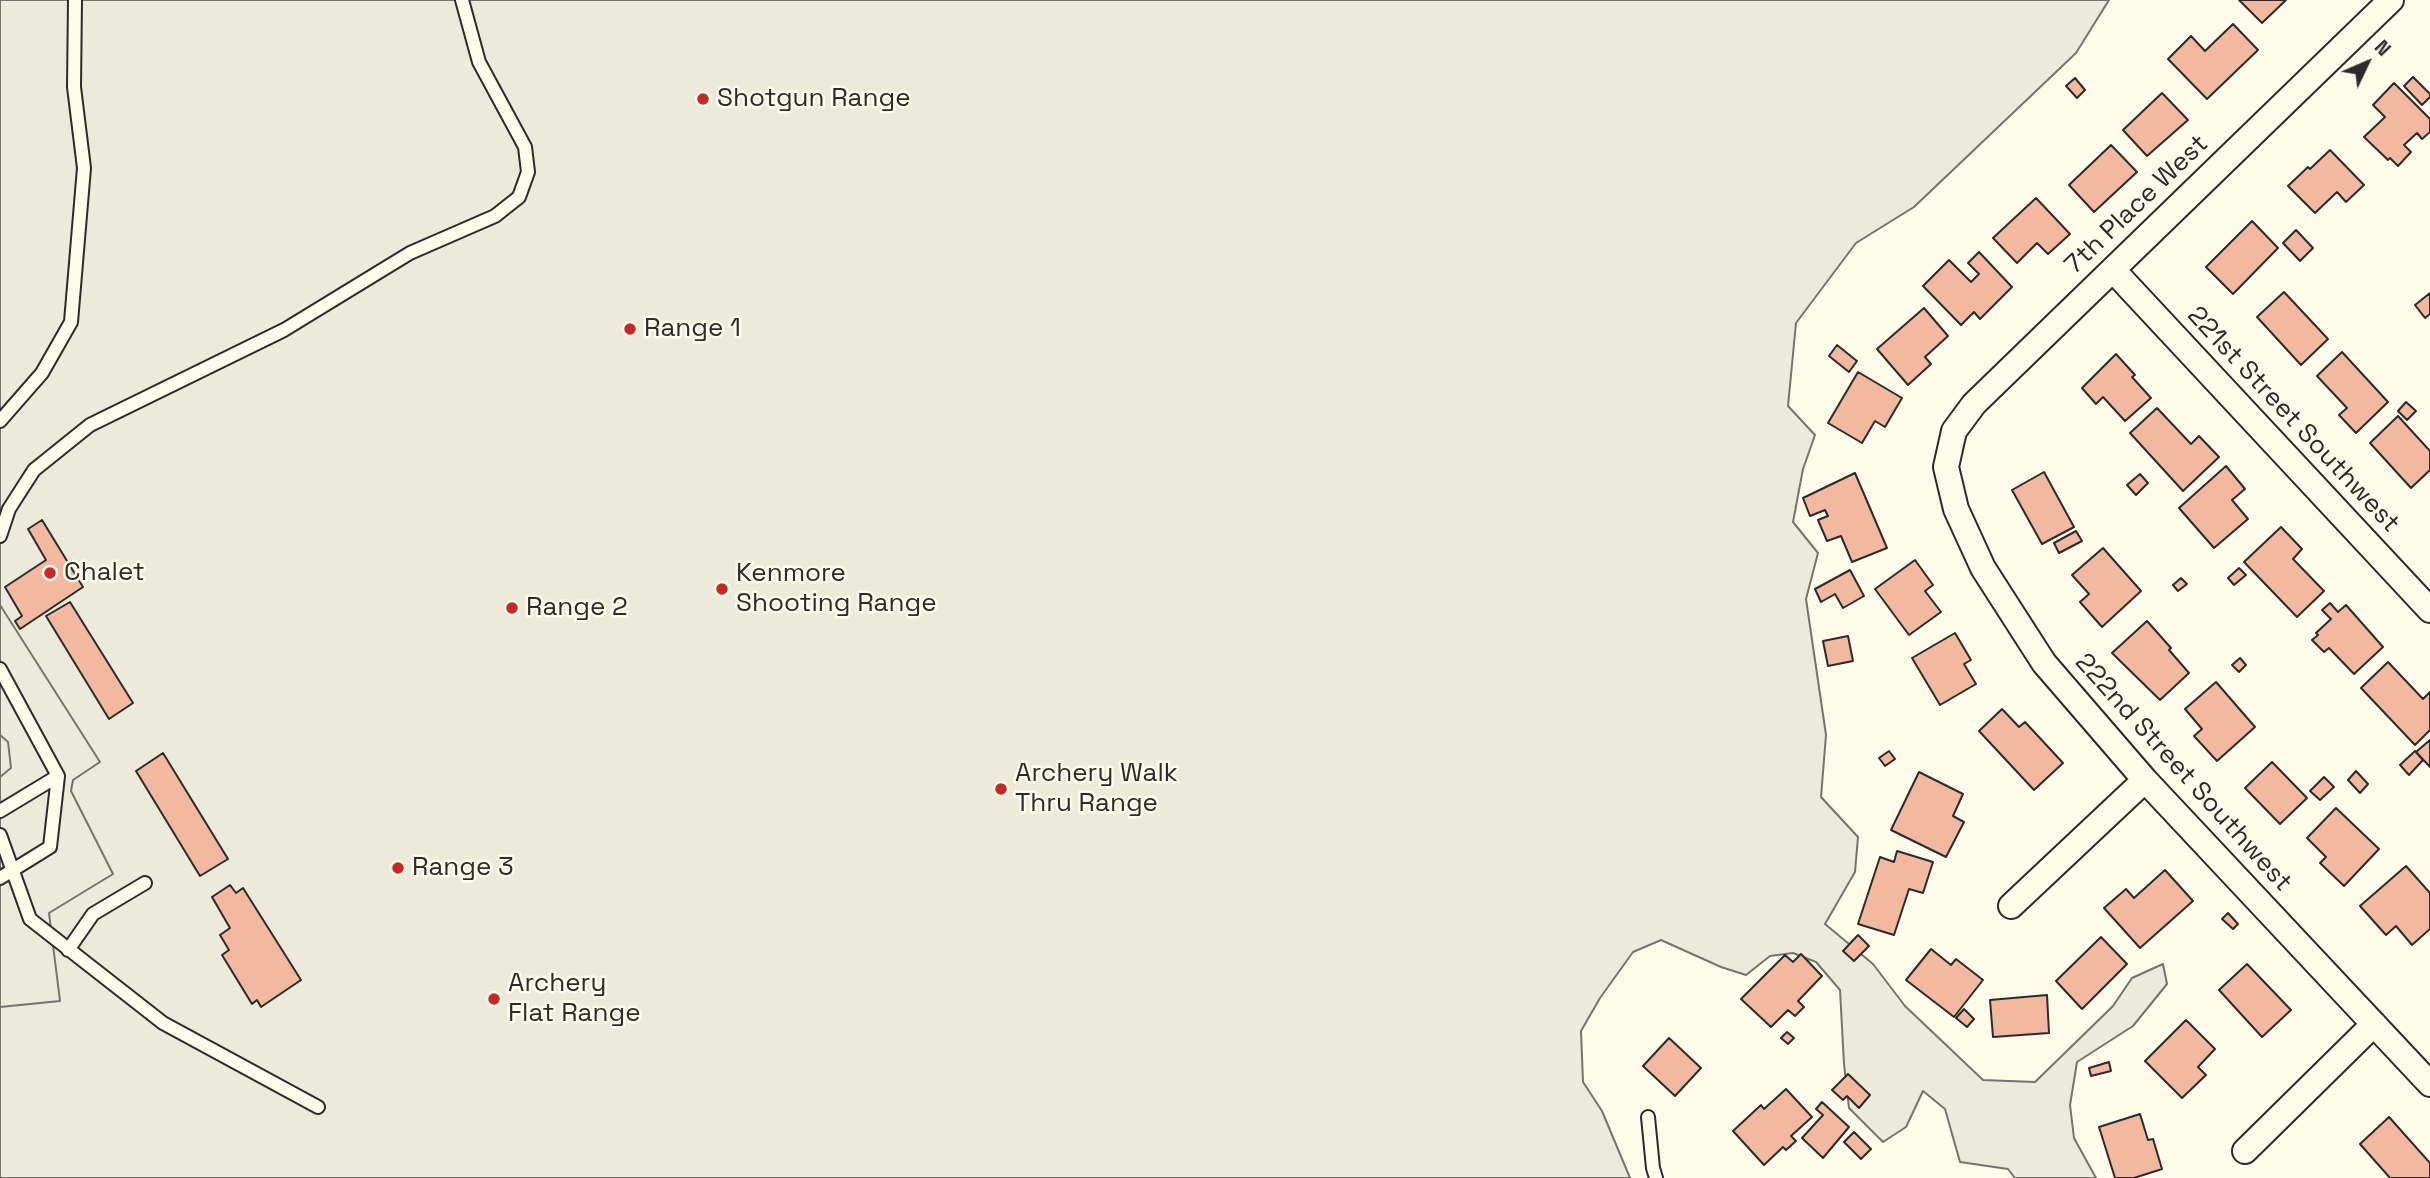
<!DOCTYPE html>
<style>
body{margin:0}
#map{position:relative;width:2430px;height:1178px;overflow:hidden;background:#fdfbea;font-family:"Space Grotesk",sans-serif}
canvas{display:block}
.north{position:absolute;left:2332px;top:28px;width:70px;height:70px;-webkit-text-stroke:5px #fdfbea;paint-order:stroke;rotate:46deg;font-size:19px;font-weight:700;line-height:28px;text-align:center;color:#2b2b2b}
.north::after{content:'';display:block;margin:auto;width:24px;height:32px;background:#2b2b2b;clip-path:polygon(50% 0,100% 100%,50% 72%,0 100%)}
</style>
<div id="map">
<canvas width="2430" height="1178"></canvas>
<div class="north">N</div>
</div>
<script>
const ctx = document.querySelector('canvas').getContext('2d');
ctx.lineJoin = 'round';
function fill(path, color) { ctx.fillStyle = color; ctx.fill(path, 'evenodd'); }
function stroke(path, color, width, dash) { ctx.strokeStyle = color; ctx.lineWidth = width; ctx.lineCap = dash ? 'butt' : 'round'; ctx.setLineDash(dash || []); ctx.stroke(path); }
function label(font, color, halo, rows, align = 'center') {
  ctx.font = font + ' "Space Grotesk",sans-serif'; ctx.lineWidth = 5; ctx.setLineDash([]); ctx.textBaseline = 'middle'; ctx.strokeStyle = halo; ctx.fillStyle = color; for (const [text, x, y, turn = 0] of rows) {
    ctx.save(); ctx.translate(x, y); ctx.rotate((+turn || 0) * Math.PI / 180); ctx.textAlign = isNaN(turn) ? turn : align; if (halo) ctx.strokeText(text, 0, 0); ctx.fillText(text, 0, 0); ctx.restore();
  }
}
const green = new Path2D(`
 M 0,0 L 2109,0 L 2076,53 L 1914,207 L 1856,243 L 1796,323 L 1788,406 L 1815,435 L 1803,469 L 1793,522 L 1818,553 L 1806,599 L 1826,735 L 1821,797 L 1858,837 L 1855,872 L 1825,924 L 1873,964 L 1905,1006 L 1983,1080 L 2035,1082 L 2113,1006 L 2132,978 L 2163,964 L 2167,984 L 2133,1026 L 2077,1062 L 2070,1105 L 2074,1138 L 2096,1178 L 2015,1178 L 2008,1169 L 1960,1162 L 1945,1109 L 1923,1091 L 1906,1127 L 1883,1142 L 1849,1108 L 1844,1064 L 1840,990 L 1816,962 L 1793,953 L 1770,956 L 1746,975 L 1721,967 L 1661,940 L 1633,952 L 1600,998 L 1581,1031 L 1583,1082 L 1602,1111 L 1630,1178 L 0,1178 Z`);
fill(green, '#ecebdb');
stroke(green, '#74746e', 2);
const parking = new Path2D(`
 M 0,605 L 100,762 L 73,780 L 71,791 L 113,874 L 49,913 L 60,1001 L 0,1007 L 0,777 L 11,768 L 8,742 L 0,735 Z`);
fill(parking, '#eceadb');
stroke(parking, '#74746e', 2);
const building = new Path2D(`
 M 2239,0 L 2286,0 L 2262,23 Z
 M 2233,24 L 2258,50 L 2207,99 L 2168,59 L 2191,36 L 2205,51 Z
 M 2413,77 L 2430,94 L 2430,97 L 2422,105 L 2404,86 Z
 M 2075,78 L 2085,90 L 2077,98 L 2066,86 Z
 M 2394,83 L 2430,119 L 2430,132 L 2422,139 L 2417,133 L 2404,145 L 2411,152 L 2398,166 L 2390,158 L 2388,160 L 2364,137 L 2385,117 L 2373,105 Z
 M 2162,93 L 2188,120 L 2147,156 L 2123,130 Z
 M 2111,145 L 2137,172 L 2094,212 L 2069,185 Z
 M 2330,150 L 2364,185 L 2346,202 L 2337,192 L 2315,213 L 2288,186 L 2308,167 L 2310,169 Z
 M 2036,198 L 2070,234 L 2048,254 L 2037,243 L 2017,263 L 1993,238 Z
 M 2252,221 L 2278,248 L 2233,294 L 2206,267 Z
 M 2296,230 L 2313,248 L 2300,261 L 2283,243 Z
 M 1979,252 L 2012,287 L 1980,319 L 1974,312 L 1961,325 L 1923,286 L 1949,260 L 1971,282 L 1979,274 L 1968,263 Z
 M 2284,292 L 2328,339 L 2301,365 L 2257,317 Z
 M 2430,293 L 2430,314 L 2425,318 L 2415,305 Z
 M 1924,308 L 1948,336 L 1925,357 L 1931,364 L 1908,385 L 1877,349 Z
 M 1837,345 L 1857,361 L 1849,372 L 1829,356 Z
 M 2342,352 L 2388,402 L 2356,433 L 2339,415 L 2347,408 L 2317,376 Z
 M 2116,354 L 2135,375 L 2132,377 L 2151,398 L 2125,421 L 2103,397 L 2096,404 L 2082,388 Z
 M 1858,372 L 1902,398 L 1885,427 L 1875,421 L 1862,443 L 1828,423 Z
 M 2406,402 L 2416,411 L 2407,420 L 2398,411 Z
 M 2157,408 L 2191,444 L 2199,436 L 2219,457 L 2183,491 L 2130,433 Z
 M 2398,416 L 2430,451 L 2430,470 L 2411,488 L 2370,443 Z
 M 2226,466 L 2245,489 L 2232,500 L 2248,519 L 2214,548 L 2179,508 Z
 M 2044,472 L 2074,527 L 2042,544 L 2012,490 Z
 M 1855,473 L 1887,548 L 1852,562 L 1841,536 L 1827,541 L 1818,520 L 1828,516 L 1825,510 L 1810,516 L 1803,498 Z
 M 2140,474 L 2148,483 L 2136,495 L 2127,485 Z
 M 42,520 L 83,587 L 20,629 L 15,621 L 22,616 L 5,587 L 46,560 L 28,529 Z
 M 2281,527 L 2302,549 L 2293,559 L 2324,591 L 2297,617 L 2244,562 Z
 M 2076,531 L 2082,541 L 2059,553 L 2054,543 Z
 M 2103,548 L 2141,591 L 2102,627 L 2080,602 L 2089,594 L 2072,575 Z
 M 1915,560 L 1933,585 L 1925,591 L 1941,612 L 1909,635 L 1875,589 Z
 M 2239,568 L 2246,575 L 2234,585 L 2228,578 Z
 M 1850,570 L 1864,596 L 1843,608 L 1835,594 L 1821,602 L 1815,589 Z
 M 2181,578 L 2187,584 L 2178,591 L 2173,585 Z
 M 70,602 L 133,703 L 109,719 L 46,616 Z
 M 2330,603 L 2338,612 L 2346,605 L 2383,647 L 2354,674 L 2329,648 L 2324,652 L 2312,640 L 2318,635 L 2316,633 L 2331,619 L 2322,610 Z
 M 2147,621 L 2171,648 L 2169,650 L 2189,673 L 2160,700 L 2112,653 Z
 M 1955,633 L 1971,660 L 1964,664 L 1976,684 L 1940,705 L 1912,658 Z
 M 1848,636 L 1853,661 L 1828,666 L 1823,641 Z
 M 2240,658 L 2246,665 L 2239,672 L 2232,665 Z
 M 2388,662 L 2423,699 L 2430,692 L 2430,730 L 2415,745 L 2361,688 Z
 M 2216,682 L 2255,727 L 2217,761 L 2194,736 L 2202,729 L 2185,709 Z
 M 2002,709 L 2019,727 L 2025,722 L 2063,763 L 2034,790 L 1979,731 Z
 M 2430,740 L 2430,767 L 2416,752 Z
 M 1889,751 L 1895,759 L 1885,766 L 1879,758 Z
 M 2415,751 L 2423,760 L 2409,775 L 2400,765 Z
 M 163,753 L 228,859 L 200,876 L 136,771 Z
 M 2272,762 L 2307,798 L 2280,824 L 2245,788 Z
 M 2356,771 L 2368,784 L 2360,793 L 2348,780 Z
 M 1919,772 L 1963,794 L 1953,816 L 1964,822 L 1946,857 L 1891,830 Z
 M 2324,777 L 2334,787 L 2320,800 L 2310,791 Z
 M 2336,808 L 2379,849 L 2344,886 L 2320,863 L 2326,857 L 2307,838 Z
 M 1897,851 L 1933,862 L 1923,893 L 1909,889 L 1894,935 L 1858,924 L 1880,857 L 1894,862 Z
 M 2406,866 L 2430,893 L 2430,929 L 2412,945 L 2396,926 L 2386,935 L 2360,906 Z
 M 2165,870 L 2193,901 L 2140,948 L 2104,908 L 2126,889 L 2134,898 Z
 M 230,885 L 236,893 L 243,888 L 301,980 L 261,1007 L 257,1000 L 252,1004 L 222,955 L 229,950 L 220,935 L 230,928 L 212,897 Z
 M 2228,913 L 2238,924 L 2233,929 L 2222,919 Z
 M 1858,935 L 1869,946 L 1854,961 L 1843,951 Z
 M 2101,937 L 2127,964 L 2082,1009 L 2056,981 Z
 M 1931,949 L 1951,965 L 1956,959 L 1983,980 L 1954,1017 L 1906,980 Z
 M 1801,954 L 1822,976 L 1798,1001 L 1804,1007 L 1795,1016 L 1788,1010 L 1771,1027 L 1741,999 L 1785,955 L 1793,962 Z
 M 2247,964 L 2291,1010 L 2262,1037 L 2219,990 Z
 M 2047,995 L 2049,1033 L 1993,1037 L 1990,1000 Z
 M 1964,1009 L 1974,1019 L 1967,1027 L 1956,1018 Z
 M 2186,1020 L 2215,1049 L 2198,1067 L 2206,1075 L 2182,1098 L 2145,1061 Z
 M 1787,1032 L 1794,1038 L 1788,1044 L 1781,1038 Z
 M 1669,1038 L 1701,1068 L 1675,1096 L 1643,1066 Z
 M 2109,1062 L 2111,1071 L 2091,1076 L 2089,1068 Z
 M 1848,1074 L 1870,1095 L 1859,1108 L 1847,1096 L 1843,1100 L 1832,1090 Z
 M 1786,1089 L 1812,1117 L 1791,1136 L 1796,1141 L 1786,1150 L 1783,1147 L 1764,1165 L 1733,1131 L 1761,1105 L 1764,1109 Z
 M 1822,1102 L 1849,1127 L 1823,1158 L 1802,1138 L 1823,1115 L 1816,1109 Z
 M 2140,1114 L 2148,1140 L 2153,1139 L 2162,1169 L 2134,1178 L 2115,1178 L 2099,1127 Z
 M 2389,1117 L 2430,1163 L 2430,1178 L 2390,1178 L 2360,1144 Z
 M 1854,1132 L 1871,1149 L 1861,1159 L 1844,1142 Z`);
fill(building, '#f2b8a0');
stroke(building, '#2b2b2b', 2);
const lane = new Path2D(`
 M 0,421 L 42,373 L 71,322 L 84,168 L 74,87 L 75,0
 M 0,536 L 9,509 L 34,470 L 90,425 L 284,330 L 410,253 L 495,216 L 519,197 L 528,172 L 525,147 L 479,62 L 462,0
 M 0,669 L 58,776 L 50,847 L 0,878
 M 0,811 L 58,776
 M 0,835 L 30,919 L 163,1023 L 318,1107
 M 68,950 L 93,914 L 145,883
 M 1648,1117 L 1653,1168 L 1656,1178`);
const street = new Path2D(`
 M 2391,0 L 1974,404 L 1954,431 L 1946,467 L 1956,509 L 1983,568 L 2044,663 L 2145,780 L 2430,1084
 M 2113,270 L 2430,610
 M 2011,906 L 2145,780
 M 2245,1151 L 2374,1024`);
stroke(lane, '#2b2b2b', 16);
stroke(street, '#2b2b2b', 28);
stroke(lane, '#fdfbea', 12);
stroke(street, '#fdfbea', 24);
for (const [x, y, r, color] of [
 [703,99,7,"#c62828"],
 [630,329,7,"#c62828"],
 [50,573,7,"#c62828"],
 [722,589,7,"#c62828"],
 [512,608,7,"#c62828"],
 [1001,789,7,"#c62828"],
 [398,868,7,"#c62828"],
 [494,999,7,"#c62828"]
]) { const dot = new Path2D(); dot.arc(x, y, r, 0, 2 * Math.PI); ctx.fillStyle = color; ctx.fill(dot); stroke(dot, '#fdfbea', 2.5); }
label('26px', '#2b2b2b', '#fdfbea', [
 ["Shotgun Range",717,99],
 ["Range 1",644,329],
 ["Chalet",64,573],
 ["Kenmore",736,574],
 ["Shooting Range",736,604],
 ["Range 2",526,608],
 ["Archery Walk",1015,774],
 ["Thru Range",1015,804],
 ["Range 3",412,868],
 ["Archery",508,984],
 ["Flat Range",508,1014]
], 'left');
label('26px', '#2b2b2b', '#fdfbea', [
 ["7th Place West",2137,205,-44],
 ["221st Street Southwest",2293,420,47],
 ["222nd Street Southwest",2183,773,48]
]);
</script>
